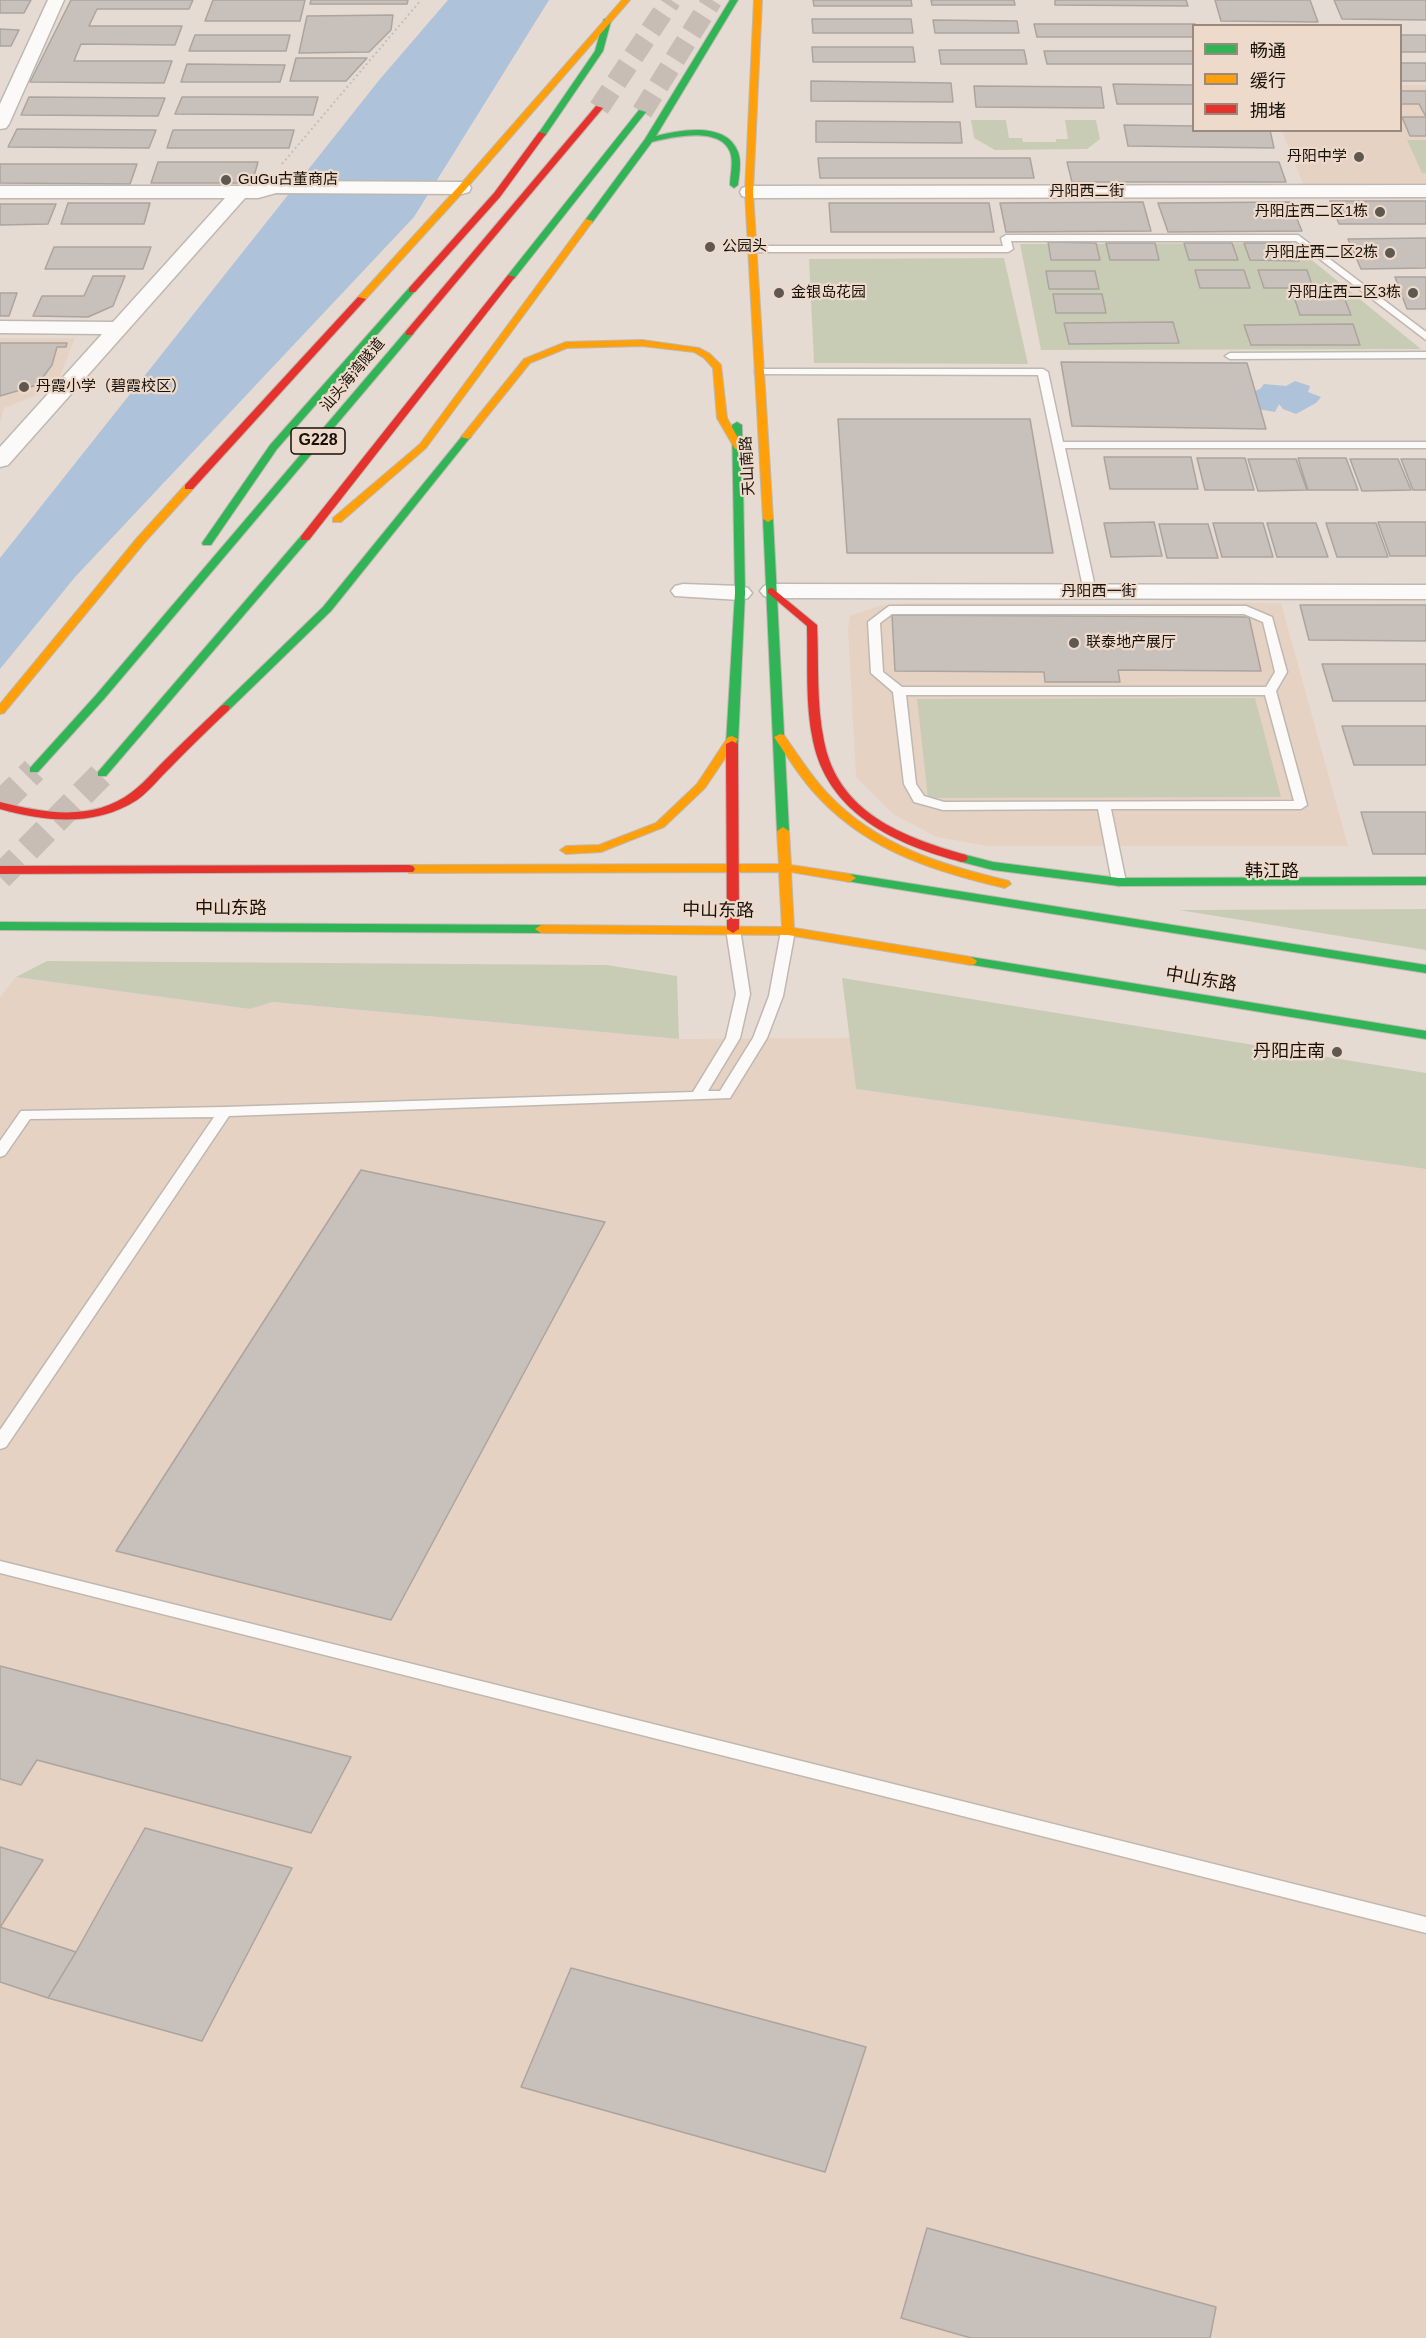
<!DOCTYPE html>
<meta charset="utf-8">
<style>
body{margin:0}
#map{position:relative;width:1426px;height:2338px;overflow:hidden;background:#e6dbd3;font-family:Helvetica,"Noto Sans SC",sans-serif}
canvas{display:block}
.legend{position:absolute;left:1192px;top:24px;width:210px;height:108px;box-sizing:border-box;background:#eedacb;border:2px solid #988a7e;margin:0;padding:8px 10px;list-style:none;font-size:18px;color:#17110b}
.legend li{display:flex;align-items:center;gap:12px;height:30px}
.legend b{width:30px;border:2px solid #988a7e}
</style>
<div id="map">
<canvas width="1426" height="2338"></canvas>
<ul class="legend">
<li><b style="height:8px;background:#30b455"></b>畅通</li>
<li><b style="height:8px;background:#ff9f0a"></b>缓行</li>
<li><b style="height:8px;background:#e5322d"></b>拥堵</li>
</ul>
</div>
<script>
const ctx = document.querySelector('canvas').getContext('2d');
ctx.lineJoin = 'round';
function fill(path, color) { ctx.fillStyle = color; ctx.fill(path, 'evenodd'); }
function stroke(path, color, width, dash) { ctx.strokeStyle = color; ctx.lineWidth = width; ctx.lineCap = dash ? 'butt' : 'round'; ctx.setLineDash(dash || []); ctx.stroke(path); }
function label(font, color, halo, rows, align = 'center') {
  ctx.font = font + ' Helvetica,"Noto Sans SC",sans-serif'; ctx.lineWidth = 4.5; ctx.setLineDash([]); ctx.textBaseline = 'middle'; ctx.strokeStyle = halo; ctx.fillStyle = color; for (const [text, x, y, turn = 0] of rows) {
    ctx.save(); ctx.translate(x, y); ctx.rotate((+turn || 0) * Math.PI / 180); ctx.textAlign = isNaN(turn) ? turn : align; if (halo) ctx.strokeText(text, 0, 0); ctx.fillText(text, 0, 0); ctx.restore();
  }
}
fill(new Path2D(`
 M 1401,85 L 1426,85 L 1426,183 L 1303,184 L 1282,131 L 1400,130 Z
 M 0,338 L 75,338 L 59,379 L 37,395 L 4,408 L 0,423 Z
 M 910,603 L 1281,603 L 1348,846 L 988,846 L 937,837 L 893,814 L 856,777 L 848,630 L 850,616 L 878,606 Z
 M 16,977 L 250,1009 L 273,1002 L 679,1039 L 850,1038 L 856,1089 L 1426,1169 L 1426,2338 L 0,2338 L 0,997 Z`), '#e5d2c3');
fill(new Path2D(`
 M 971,120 L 1006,120 L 1009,138 L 1022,138 L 1023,142 L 1056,142 L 1056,139 L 1068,139 L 1065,120 L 1096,120 L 1100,139 L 1087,149 L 995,150 L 974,138 Z
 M 1407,140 L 1426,140 L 1426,173 L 1422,173 Z
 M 1291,243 L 1421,349 L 1041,350 L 1020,244 Z
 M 1004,258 L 1028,364 L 814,363 L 809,259 Z
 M 1255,698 L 1281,797 L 928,798 L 917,699 Z
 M 1426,909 L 1426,950 L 1179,910 Z
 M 47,961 L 607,965 L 677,976 L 679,1039 L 273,1002 L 250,1009 L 16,977 Z
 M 842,978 L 1426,1073 L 1426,1169 L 856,1089 Z`), '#c9ccb5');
fill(new Path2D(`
 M 448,0 L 549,0 L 414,217 L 76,576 L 0,669 L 0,558 L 380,79 Z
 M 1295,381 L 1310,386 L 1308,392 L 1321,397 L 1316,403 L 1296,414 L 1283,409 L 1279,404 L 1275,412 L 1246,407 L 1243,396 L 1260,389 L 1264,384 L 1286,386 Z`), '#aec2da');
const building = new Path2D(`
 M 0,0 L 31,0 L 24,13 L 0,13 Z
 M 71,0 L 193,0 L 189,9 L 97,9 L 89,26 L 182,26 L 175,45 L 81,44 L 74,61 L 172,61 L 164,83 L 30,82 Z
 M 213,0 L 305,0 L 300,21 L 205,21 Z
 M 311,0 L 408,0 L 407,4 L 310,4 Z
 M 813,0 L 911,0 L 912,6 L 814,6 Z
 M 931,0 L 1014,0 L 1015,5 L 932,5 Z
 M 1055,0 L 1186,0 L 1188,6 L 1055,5 Z
 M 1215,0 L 1310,0 L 1318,22 L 1221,21 Z
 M 1334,0 L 1426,0 L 1426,20 L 1342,19 Z
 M 393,15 L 391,30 L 369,52 L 299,53 L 307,16 Z
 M 812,19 L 911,19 L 913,33 L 813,33 Z
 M 933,20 L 1017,21 L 1019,33 L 935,33 Z
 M 1034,24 L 1195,24 L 1195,26 L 1194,37 L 1037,37 Z
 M 0,29 L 19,30 L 11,46 L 0,46 Z
 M 195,35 L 290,35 L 286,51 L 189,51 Z
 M 1400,35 L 1426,35 L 1426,52 L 1400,52 Z
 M 812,47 L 913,47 L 915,62 L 813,62 Z
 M 939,50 L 1024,50 L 1027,64 L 941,64 Z
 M 1044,51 L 1194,51 L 1194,64 L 1047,64 Z
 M 296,58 L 367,58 L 346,81 L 290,81 Z
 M 1400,63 L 1426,63 L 1426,81 L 1400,81 Z
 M 187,64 L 285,65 L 280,82 L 181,82 Z
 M 811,81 L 951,83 L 953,102 L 811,101 Z
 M 1113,84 L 1194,85 L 1194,104 L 1117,104 Z
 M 974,86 L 1101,87 L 1104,108 L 976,107 Z
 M 1400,91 L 1426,91 L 1426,136 L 1410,136 L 1402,117 L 1426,117 L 1419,104 L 1400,104 Z
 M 29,97 L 165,98 L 158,116 L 21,115 Z
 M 182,97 L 318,97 L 313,115 L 175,114 Z
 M 816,121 L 960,122 L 962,143 L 816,142 Z
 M 1124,125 L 1194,126 L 1194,130 L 1270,130 L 1274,148 L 1128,146 Z
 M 17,129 L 156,130 L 149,148 L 8,147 Z
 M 173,130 L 294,130 L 289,148 L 167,148 Z
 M 818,158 L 1030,158 L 1034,178 L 820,178 Z
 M 158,162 L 258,162 L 252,183 L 151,183 Z
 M 1067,162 L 1279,162 L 1286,182 L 1072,182 Z
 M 0,164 L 137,164 L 130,184 L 0,183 Z
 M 1330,201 L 1426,201 L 1426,224 L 1339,224 Z
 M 1143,202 L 1151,231 L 1006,232 L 1000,203 Z
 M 1290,202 L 1302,231 L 1168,232 L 1158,203 Z
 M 68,203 L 150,203 L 144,224 L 61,224 Z
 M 829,203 L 989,203 L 994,232 L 831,232 Z
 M 0,204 L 56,204 L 48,224 L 0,225 Z
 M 1426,238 L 1426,268 L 1361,269 L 1348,239 Z
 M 1048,242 L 1096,243 L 1100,260 L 1051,260 Z
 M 1106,243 L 1155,243 L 1159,260 L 1110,260 Z
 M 1184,243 L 1232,243 L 1238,260 L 1189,260 Z
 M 1244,243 L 1291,243 L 1299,261 L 1250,260 Z
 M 54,247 L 151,247 L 143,269 L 45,269 Z
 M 1195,270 L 1244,270 L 1250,288 L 1200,288 Z
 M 1258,270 L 1307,270 L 1313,288 L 1264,288 Z
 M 1046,271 L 1095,271 L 1099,289 L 1049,289 Z
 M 93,276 L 125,276 L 113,306 L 88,317 L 33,316 L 42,296 L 84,296 Z
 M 1395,277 L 1426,277 L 1426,309 L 1407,309 Z
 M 0,293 L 17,293 L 9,316 L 0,316 Z
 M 1053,294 L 1102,294 L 1106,313 L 1056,313 Z
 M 1294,297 L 1344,297 L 1351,315 L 1300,315 Z
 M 1173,322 L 1179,343 L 1069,344 L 1064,323 Z
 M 1353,324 L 1360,345 L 1251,345 L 1244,325 Z
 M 0,343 L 67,343 L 66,347 L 57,347 L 52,365 L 37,385 L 0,396 Z
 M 1061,362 L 1247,363 L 1266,429 L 1072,426 Z
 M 838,419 L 1030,419 L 1053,553 L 847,553 Z
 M 1104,457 L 1191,457 L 1198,489 L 1110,489 Z
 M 1197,458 L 1245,458 L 1254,490 L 1205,490 Z
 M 1298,458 L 1346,458 L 1358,490 L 1308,490 Z
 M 1248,459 L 1296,459 L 1307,490 L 1258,491 Z
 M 1350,459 L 1398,459 L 1411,490 L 1362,491 Z
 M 1401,459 L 1426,459 L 1426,490 L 1413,490 Z
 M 1154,522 L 1162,556 L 1111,557 L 1104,523 Z
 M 1378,522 L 1426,522 L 1426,556 L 1390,556 Z
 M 1213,523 L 1263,523 L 1273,557 L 1222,557 Z
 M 1267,523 L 1316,523 L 1328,557 L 1277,557 Z
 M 1326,523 L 1376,523 L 1388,557 L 1337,557 Z
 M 1159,524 L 1208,524 L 1218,558 L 1167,558 Z
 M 1300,605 L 1426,605 L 1426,641 L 1309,640 Z
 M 892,615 L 1249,617 L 1261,671 L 1118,670 L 1120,682 L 1045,682 L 1044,672 L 895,671 Z
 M 1322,664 L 1426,664 L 1426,701 L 1333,701 Z
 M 1342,726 L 1426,726 L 1426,765 L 1354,765 Z
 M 1361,812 L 1426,812 L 1426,854 L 1373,854 Z
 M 361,1170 L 605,1222 L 391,1620 L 116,1551 Z
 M 0,1666 L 351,1757 L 311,1833 L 37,1760 L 21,1785 L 0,1779 Z
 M 145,1828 L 292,1868 L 202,2041 L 48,1998 L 76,1952 Z
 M 0,1847 L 43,1860 L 1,1926 L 0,1926 Z
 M 0,1927 L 76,1952 L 48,1998 L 0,1982 Z
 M 571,1968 L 866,2047 L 825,2172 L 521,2087 Z
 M 927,2228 L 1216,2307 L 1210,2338 L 971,2338 L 901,2318 Z`);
fill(building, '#c8c0ba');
stroke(building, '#aca49e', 1.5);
stroke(new Path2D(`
 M 599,108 L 671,0
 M 642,112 L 712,0`), '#c7bdb5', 21, [21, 10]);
stroke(new Path2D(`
 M 0,804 L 34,770
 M 0,877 L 102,774`), '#c7bdb5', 26, [26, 13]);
const lane = new Path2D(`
 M 1006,235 L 1298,235 L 1426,332 L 1426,340 L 1296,241 L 1011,241 L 1013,249 L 1008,252 L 752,252 L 747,249 L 752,246 L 1003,246 L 1001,238 Z
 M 1426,352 L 1426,358 L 1230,359 L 1225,356 L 1230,353 Z
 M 759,369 L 1043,369 L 1048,372 L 1063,442 L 1426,442 L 1426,448 L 1065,448 L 1096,592 L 1090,596 L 1084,592 L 1038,375 L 755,374 L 755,370 Z
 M 889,606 L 1246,606 L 1272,617 L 1287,672 L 1276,691 L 1307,805 L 1301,809 L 1111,809 L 1126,882 L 1119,886 L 1112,882 L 1098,809 L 943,810 L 914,802 L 904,784 L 893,692 L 871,673 L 868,622 ZM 892,614 L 1244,614 L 1263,622 L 1275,672 L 1266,687 L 902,687 L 883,672 L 880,623 ZM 906,695 L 1265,695 L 1294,801 L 944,802 L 924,796 L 916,784 Z
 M 733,925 L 740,929 L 750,994 L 740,1038 L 708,1091 L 720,1091 L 753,1038 L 769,996 L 781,931 L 788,927 L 795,931 L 783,996 L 767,1038 L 730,1098 L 229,1116 L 6,1447 L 0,1449 L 0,1430 L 214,1117 L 30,1119 L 5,1155 L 0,1157 L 0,1141 L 21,1111 L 225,1107 L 693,1092 L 726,1038 L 736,994 L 726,929 Z
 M 0,1561 L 1426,1917 L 1426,1933 L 0,1573 Z`);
const street = new Path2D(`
 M 48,0 L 64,0 L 9,124 L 6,128 L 0,129 L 0,104 Z
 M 275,181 L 462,182 L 469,184 L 471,188 L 469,192 L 462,194 L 276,193 L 258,198 L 245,198 L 8,465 L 0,467 L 0,447 L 102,334 L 0,333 L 0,321 L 113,322 L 225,198 L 0,198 L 0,186 L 257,186 Z
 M 1426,185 L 1426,197 L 749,198 L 742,196 L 740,192 L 742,188 L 749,186 Z
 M 683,584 L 740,586 L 748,588 L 752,593 L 748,598 L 740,600 L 675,596 L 671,591 L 675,586 Z
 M 772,584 L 1426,585 L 1426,599 L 772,598 L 764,596 L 760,591 L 764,586 Z`);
const fast = new Path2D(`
 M 730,0 L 738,0 L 656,136 C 680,130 726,121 738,152 C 742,162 739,175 738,185 L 734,188 L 730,185 C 730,175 734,162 730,152 C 720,126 672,137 652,142 L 592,223 L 586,223 L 586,219 L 645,139 Z
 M 604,19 L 611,21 L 603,51 L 545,136 L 539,136 L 538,134 L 595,51 Z
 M 639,110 L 646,112 L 514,279 L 508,279 L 508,275 Z
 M 409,288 L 416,290 L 277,449 L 211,545 L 203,545 L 202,543 L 270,445 Z
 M 406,331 L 414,333 L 104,699 L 38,772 L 30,772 L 30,768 L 96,695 Z
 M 737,422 L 742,425 L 745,593 L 738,744 L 732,747 L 726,744 L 735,593 L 732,425 Z
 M 466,434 L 471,437 L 469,439 L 331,611 L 229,710 L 221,710 L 221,706 L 323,607 L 463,435 Z
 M 768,516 L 773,519 L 789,831 L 783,835 L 777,831 L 763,519 Z
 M 305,535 L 310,538 L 106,776 L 98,776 L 98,772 L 301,536 Z
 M 962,854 L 993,862 L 1119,878 L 1426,877 L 1426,885 L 1119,886 L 993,870 L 958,861 L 956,858 L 958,855 Z
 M 850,874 L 1426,965 L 1426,973 L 846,881 L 844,878 L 846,875 Z
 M 0,922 L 541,925 L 547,929 L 541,933 L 0,930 Z
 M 971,957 L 1426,1031 L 1426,1039 L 967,964 L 965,961 Z`);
const slow = new Path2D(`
 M 622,0 L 630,0 L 465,190 L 364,301 L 358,301 L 358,297 L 459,186 Z
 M 754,0 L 762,0 L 753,192 L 773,519 L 768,522 L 763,519 L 745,192 Z
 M 586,219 L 593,221 L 426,448 L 341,522 L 333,522 L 333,518 L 420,444 Z
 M 642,340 L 699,348 L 710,354 L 721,365 L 727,418 L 743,447 L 741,449 L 735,449 L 717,418 L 713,368 L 704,358 L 694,352 L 642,346 L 567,348 L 530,363 L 469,439 L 461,437 L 524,359 L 566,342 Z
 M 189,484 L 194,487 L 193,489 L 145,542 L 4,713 L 0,714 L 0,704 L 137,538 L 185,485 Z
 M 780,734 L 784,735 C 798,755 811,776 828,794 C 877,846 942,865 1009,881 L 1011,884 L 1005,888 C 937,872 871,852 821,800 C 802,781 789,759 774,737 Z
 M 732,736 L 738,739 L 705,788 L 664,827 L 601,852 L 566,854 L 560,850 L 566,846 L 599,845 L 656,823 L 697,784 L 728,737 Z
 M 783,827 L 789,831 L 791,865 L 850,874 L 856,878 L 850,882 L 791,872 L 794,928 L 971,957 L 977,961 L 975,964 L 971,965 L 788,935 L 541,933 L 535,929 L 541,925 L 782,927 L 779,872 L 409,873 L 403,869 L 409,865 L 779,864 L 777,831 Z`);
const jam = new Path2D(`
 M 596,106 L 603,108 L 412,335 L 406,335 L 406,331 Z
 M 539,132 L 546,134 L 500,197 L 415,292 L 409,292 L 409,288 L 494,193 Z
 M 508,275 L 515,277 L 309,540 L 301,540 L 301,536 Z
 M 358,297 L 366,299 L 193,489 L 185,489 L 185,485 Z
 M 772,588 L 817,625 C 819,663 816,703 824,741 C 838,813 903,837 966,855 L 968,858 L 966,861 L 962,862 C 896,845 828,814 813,741 C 805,704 808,664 807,626 L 768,593 L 768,589 Z
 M 225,705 L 229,706 L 229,710 C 209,729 189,748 170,768 C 159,778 150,791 137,800 C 95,827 46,822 0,809 L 0,802 C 44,813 93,822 132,792 C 143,784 152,773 162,763 C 181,744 201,725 221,706 Z
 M 732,741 L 738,744 L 739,929 L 733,933 L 727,929 L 726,744 Z
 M 409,865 L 413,866 L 415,869 L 413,872 L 0,874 L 0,866 Z`);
stroke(lane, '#bfb8b1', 3);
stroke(street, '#bfb8b1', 3);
stroke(fast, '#bfb8b1', 2);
stroke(slow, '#bfb8b1', 2);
stroke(jam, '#bfb8b1', 2);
stroke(new Path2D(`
 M 282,164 L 421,0`), '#c2bfbd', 2, [2, 3]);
fill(lane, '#fbfaf8');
fill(street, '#fbfaf8');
fill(fast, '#30b455');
fill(slow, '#ff9f0a');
fill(jam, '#e5322d');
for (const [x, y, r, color] of [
 [1359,157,6,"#5f5851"],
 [226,180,6,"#5f5851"],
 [1380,212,6,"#5f5851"],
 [710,247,6,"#5f5851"],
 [1390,253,6,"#5f5851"],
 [779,293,6,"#5f5851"],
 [1413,293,6,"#5f5851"],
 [24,387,6,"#5f5851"],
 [1074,643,6,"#5f5851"],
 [1337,1052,6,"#5f5851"]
]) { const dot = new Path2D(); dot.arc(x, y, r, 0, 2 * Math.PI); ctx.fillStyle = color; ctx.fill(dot); stroke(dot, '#eedacb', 2); }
label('15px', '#17110b', '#eedacb', [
 ["丹阳中学",1347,157,"right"],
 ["GuGu古董商店",238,180],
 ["丹阳庄西二区1栋",1368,212,"right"],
 ["公园头",722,247],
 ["丹阳庄西二区2栋",1378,253,"right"],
 ["金银岛花园",791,293],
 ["丹阳庄西二区3栋",1401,293,"right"],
 ["丹霞小学（碧霞校区）",36,387],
 ["联泰地产展厅",1086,643]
], 'left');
label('15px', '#17110b', '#eedacb', [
 ["丹阳西二街",1087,192],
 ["汕头海湾隧道",353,375,-50],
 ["天山南路",748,466,-93],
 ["丹阳西一街",1099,592]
]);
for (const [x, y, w] of [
 [318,441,54]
]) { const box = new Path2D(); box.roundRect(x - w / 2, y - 13, w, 26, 4.5); ctx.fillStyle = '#eedacb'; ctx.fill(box); stroke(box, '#17110b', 1.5); }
label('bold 16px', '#17110b', null, [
 ["G228",318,441]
]);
label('18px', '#17110b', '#eedacb', [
 ["韩江路",1272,872],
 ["中山东路",231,909],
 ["中山东路",718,911,1],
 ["中山东路",1201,980,9]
]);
label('18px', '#17110b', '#eedacb', [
 ["丹阳庄南",1325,1052]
], 'right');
</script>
